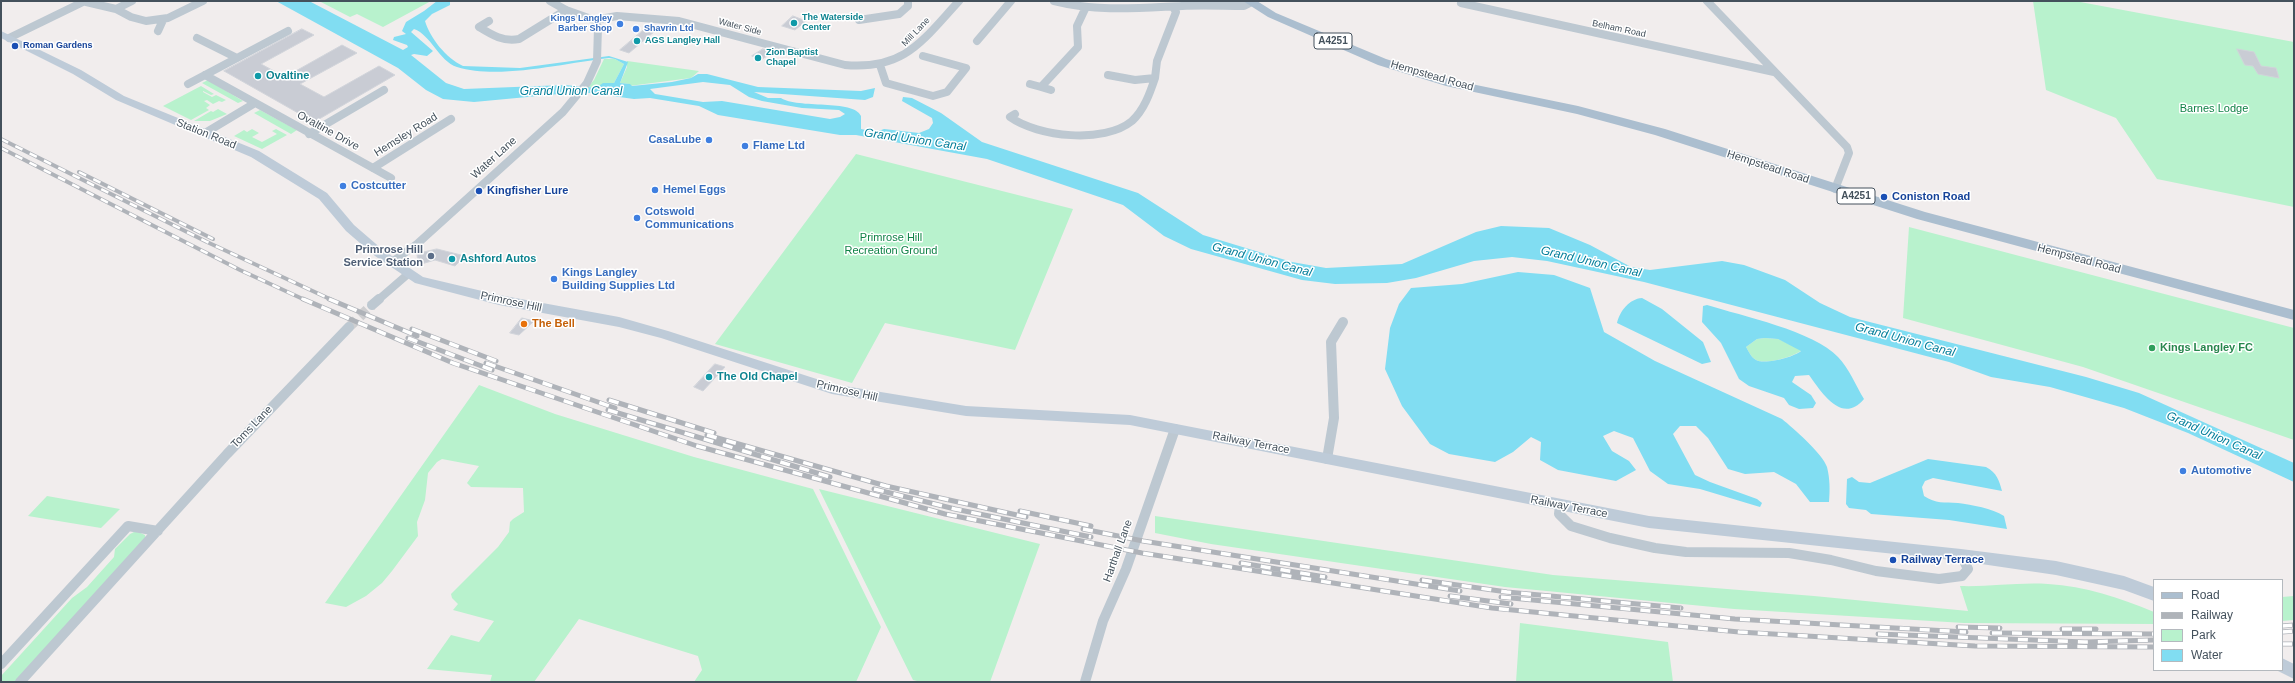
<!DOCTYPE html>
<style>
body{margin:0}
#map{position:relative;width:2295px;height:683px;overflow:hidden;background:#f1eded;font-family:Helvetica,sans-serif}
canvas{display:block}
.frame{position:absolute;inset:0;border:2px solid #44515c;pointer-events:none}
.legend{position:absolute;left:2153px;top:579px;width:130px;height:92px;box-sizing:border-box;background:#fff;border:1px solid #b4b9be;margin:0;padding:5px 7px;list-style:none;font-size:12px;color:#44515c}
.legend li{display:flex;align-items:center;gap:8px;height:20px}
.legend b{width:20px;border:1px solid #b4b9be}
</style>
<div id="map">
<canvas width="2295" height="683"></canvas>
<div class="frame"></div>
<ul class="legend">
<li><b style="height:5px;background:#abbecf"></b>Road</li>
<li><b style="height:5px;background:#afb3b9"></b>Railway</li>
<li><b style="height:11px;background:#b8f2cd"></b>Park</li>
<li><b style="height:11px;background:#81ddf2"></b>Water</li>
</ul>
</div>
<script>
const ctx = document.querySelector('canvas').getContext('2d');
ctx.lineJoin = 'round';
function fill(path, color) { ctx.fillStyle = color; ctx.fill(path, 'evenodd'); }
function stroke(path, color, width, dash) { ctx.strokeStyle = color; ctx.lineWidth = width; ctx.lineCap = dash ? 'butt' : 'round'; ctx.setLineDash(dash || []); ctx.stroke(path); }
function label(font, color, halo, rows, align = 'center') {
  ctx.font = font + ' Helvetica,sans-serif'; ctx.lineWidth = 3; ctx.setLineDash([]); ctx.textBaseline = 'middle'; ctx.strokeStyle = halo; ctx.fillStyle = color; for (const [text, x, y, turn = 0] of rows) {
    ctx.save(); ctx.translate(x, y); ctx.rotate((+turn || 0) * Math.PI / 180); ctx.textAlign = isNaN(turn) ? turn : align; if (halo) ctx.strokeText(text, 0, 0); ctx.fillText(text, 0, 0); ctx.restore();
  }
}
fill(new Path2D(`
 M 319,1 L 431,1 L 383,27 L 357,14 L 350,17 Z
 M 2033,1 L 2075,1 L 2294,42 L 2294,207 L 2157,179 L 2116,118 L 2046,90 Z
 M 604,59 L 615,59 L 624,64 L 614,83 C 604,83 598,88 587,88 L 594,80 Z
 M 627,61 L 699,71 L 691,78 L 629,86 L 629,84 L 620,83 L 627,67 Z
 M 208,80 L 243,101 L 238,103 L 202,83 Z
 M 201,86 L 214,94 L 211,95 L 203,91 L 203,92 L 212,97 L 216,95 L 226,100 L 222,102 L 219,101 L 213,104 L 207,100 L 204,101 L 210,105 L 206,108 L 209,110 L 191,120 L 163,106 Z
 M 218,109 L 227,114 L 210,121 L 194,121 L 211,111 L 213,112 Z
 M 260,110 L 297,130 L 291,134 L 254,113 Z
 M 252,129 L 259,133 L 252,137 L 262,142 L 277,134 L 272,131 L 276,129 L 287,135 L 262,149 L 234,136 L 244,130 L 247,132 Z
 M 856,154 L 1073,209 L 1015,350 L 885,323 L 852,383 L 715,344 Z
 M 1909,227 L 2294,328 L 2294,440 L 2083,367 L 1903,318 Z
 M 1765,338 L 1778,339 L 1802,350 C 1794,357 1765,365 1756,360 C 1751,357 1749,352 1746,347 L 1757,339 Z
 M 479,385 L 555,414 L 694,457 L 813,489 L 881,627 L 856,682 L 694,682 L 702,670 L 698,656 L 579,619 L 534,682 L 490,682 L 492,675 L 427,669 L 451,635 L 479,642 L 494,621 L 453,610 L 458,604 L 452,598 L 451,594 L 498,547 L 509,532 L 510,522 L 513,519 L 524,512 L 523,488 L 471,487 L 467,483 L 479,466 L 442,459 L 437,462 L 428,473 L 425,500 L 417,522 L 418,536 L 392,571 L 382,583 L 366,596 L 346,607 L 325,603 Z
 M 819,489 L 1040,544 L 990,682 L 921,682 L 913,680 Z
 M 47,496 L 120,509 L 101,528 L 28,516 Z
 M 1155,516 L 1553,575 L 1814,596 L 1968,611 L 1960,586 C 1989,587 2019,582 2048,584 C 2085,586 2120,598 2154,612 L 2154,624 L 1964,623 L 1734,609 L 1505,587 L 1211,544 L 1155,533 Z
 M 136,531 L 145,535 L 145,539 L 139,547 L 15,682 L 1,682 L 1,676 L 72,598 L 87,587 L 114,557 L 115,549 L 130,534 Z
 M 2294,596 L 2294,620 L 2282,621 L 2282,597 Z
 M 1520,623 L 1668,642 L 1673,682 L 1516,682 Z`), '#b8f2cd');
fill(new Path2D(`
 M 276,1 L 309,1 L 403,50 L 408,47 L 407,45 L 393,40 L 394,37 L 406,34 L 402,31 L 406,22 L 424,11 L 437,1 L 450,1 L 450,5 L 432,14 L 425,21 C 430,38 446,58 463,66 L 520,68 L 609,56 L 628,62 L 620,83 L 630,84 L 632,86 L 672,82 L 691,78 L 698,74 L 707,74 L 758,87 L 861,91 L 875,88 L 873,97 L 865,100 L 754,92 L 768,98 L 781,98 C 797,109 854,99 861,116 L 861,129 L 876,132 L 884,129 L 919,133 L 929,129 L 933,123 L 932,118 L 902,101 L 903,97 L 912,98 L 941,113 L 982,142 L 1138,193 L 1203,235 L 1292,262 L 1326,268 L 1402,264 L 1476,232 L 1501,226 L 1549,228 L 1590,245 L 1631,267 L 1650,270 L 1722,261 L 1744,265 L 1785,280 L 1820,303 L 1850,317 L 2086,377 L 2139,393 L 2294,463 L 2294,482 L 2188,433 L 2124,408 L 2050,387 L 1991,377 L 1949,362 L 1644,282 L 1547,261 L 1512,257 L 1474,261 L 1416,278 L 1387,283 L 1335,284 L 1302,280 L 1191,249 L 1164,236 L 1123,205 L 987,159 L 856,135 L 840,135 L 718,115 L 699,106 L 650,98 L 634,99 L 590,93 L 570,93 L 474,102 L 443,99 L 426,90 L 398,68 ZM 414,29 C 431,35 439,61 457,67 C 499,80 564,63 609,58 L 615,59 L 624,64 L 614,83 L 603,83 L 596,88 L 565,85 L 464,89 L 446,83 L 411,55 L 414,54 L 427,56 L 433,51 L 411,32 ZM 703,82 L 730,85 L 749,97 L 762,101 L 802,108 L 839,110 L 845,114 L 840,117 L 830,119 L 722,101 L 703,102 L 655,94 L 650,89 Z
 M 1518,272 L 1554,275 L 1590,288 L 1604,332 L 1655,361 L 1782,419 C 1793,428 1823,454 1827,467 C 1830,479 1830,490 1829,502 L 1810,502 L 1796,484 L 1774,472 L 1745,474 L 1728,469 L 1708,438 L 1696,426 L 1680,426 L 1673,434 L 1695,475 L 1710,482 L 1757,499 L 1762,503 L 1760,507 L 1700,489 L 1668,484 L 1650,471 L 1633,438 L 1614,431 L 1603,436 L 1612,451 L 1629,461 L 1636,470 L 1616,481 L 1558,470 L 1540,460 L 1541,442 L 1531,437 L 1513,452 L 1495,462 L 1449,454 L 1430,444 L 1402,406 L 1385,369 L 1390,328 L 1399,304 L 1411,288 L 1462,284 Z
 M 1642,298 L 1662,309 L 1703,342 L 1711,362 L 1702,364 L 1617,323 C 1620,311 1629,299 1642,298 Z
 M 1707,305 C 1742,316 1814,331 1838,357 C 1849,368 1856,386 1864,399 C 1842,425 1822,393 1809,375 L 1795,376 L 1792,382 L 1811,395 L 1816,403 L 1813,408 L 1799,409 L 1789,405 L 1784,398 L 1749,386 L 1739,379 L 1721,343 L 1702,322 L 1703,306 ZM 1765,338 L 1778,339 L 1801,351 C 1794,357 1765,365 1756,360 C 1751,357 1749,352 1746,347 L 1757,339 Z
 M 1928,459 L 1986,467 C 1997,473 1999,480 2002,491 L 1933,478 L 1925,481 L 1922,487 L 1924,496 C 1936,504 1944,502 1958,503 C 1972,505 1992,508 2004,516 L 2007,529 L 1949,520 L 1871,514 L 1866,510 L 1849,508 L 1846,504 L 1847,479 L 1852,477 L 1859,482 L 1870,483 Z`), '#81ddf2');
const building = new Path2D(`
 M 793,16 L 806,21 L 795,30 L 782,26 Z
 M 646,28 L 655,31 L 629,53 L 620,50 Z
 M 302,29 L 314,35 L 261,64 L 285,77 L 342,45 L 357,53 L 300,84 L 324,97 L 379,66 L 395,75 L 314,122 L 224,71 Z
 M 763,49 L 773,52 L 761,60 L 752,56 Z
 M 2237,49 L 2254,52 L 2261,66 L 2276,68 L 2279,78 L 2258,74 L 2253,66 L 2245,65 Z
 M 437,249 L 465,256 L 455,266 L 435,260 L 418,265 L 417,254 Z
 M 522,318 L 534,321 L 519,335 L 510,333 Z
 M 715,364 L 725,367 L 703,391 L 694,387 Z`);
fill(building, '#c9ccd4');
stroke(building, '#d1d4da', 1);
stroke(new Path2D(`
 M 349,327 L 372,305`), '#ceced0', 10, [10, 5]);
stroke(new Path2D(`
 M 82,1 L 116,9 L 131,17 L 146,21 L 168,18 L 203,1
 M 1054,1 C 1098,12 1138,8 1182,6 C 1203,5 1223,6 1244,6 L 1252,2
 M 1462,1 L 1461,3 L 1774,72
 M 1707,1 L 1847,147 L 1849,153 L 1835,189
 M 116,9 L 132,1
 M 594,20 L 617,16 L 679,21 L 845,65 C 905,70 922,41 959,1
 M 859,20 L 899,14 L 908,6 L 908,1
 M 489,21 L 479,27 C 492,35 503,42 519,39 L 566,10
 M 158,31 L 163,20
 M 9,38 L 83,2
 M 197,38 L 237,58
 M 977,41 L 1011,1
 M 880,65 L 886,83 L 933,96 L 947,92 L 966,68 L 923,56
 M 205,75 L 391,178
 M 1108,75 L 1135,80 L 1155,78 L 1157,61 L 1176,12 L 1173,7
 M 188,84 L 288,31
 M 1030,84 L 1041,87
 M 1051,90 L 1041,87 L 1078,47 L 1077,26 L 1085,9
 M 1015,114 L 1010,117 C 1038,137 1104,144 1132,121 C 1144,110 1150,93 1155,78
 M 205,133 L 255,103
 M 309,134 L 384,90
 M 373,168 L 451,119
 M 392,262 L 417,244 L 563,112 L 587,83 L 597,61 L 598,27 L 594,20 L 566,10 L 550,1
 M 378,300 L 408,274`), '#bdc8d1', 8);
stroke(new Path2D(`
 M 372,305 L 379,299
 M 1327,459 L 1334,418 L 1331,342 L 1343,322
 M 1560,505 L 1559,514 L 1571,526 L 1610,538 L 1655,548 L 1686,552 L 1789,553 L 1831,560 L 1876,571 L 1939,579 L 1962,576 L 1968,569 L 1961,555
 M 1,664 L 128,526 L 158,531
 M 20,682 L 227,454 L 349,327
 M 1085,682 L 1103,621 L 1126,569 L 1175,429`), '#bdc8d1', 10);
fill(new Path2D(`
 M 1,31 L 81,70 L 124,96 L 259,151 L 327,193 L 354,225 L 383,250 L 423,277 L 499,295 L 619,317 L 668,331 L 832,384 L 966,406 L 1130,415 L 1649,516 L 1961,549 L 2056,561 L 2124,576 L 2154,587 L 2154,601 L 2124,590 L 2056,575 L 1961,561 L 1649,528 L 1130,425 L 966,416 L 832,394 L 661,338 L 619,327 L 499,305 L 415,283 L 375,256 L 346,231 L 319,199 L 251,157 L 116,100 L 73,74 L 1,38 Z
 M 2282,658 L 2294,664 L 2294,679 L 2276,670 L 2282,670 Z`), '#becbd8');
fill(new Path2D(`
 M 1243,1 L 1257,1 L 1276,13 L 1386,59 L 1452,80 L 1578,106 L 1665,129 L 1925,212 L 2294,310 L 2294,320 L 1917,219 L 1655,135 L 1577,114 L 1446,86 L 1378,65 L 1268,17 Z`), '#abbecf');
const railFar1 = new Path2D(`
 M 1,139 L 207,242 L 332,300
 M 1,148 L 240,270 L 305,300
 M 79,172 L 213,239`);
const rail = new Path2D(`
 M 303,299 L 453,363 L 697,446 L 945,514 L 1142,553 L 1492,608 L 1739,632 L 1975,646 L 2154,647
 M 329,299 L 417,336
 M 412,329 L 496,361
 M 408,338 L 492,370
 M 486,363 L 615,408
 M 609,400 L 714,433
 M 608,410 L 830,477
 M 707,435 L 886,486 L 1026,517
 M 874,489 L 955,509 L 1091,537
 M 1020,511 L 1091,526
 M 1083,529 L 1143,541 L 1460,591
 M 1241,563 L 1325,577
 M 1422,580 L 1507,592 L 1681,608
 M 1450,596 L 1511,604
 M 1501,597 L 1735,619 L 1966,632
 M 2282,626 L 2294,625
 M 1958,627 L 2000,628
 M 2062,629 L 2096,629
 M 2282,632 L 2294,631
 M 1992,633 L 2154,634
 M 1878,634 L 2085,642 L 2154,640
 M 2282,644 L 2294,644`);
stroke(railFar1, '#afb3b9', 4);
stroke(rail, '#afb3b9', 5);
stroke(railFar1, '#fff', 2.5, [8]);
stroke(rail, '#fff', 3.5, [10]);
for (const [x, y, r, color] of [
 [794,23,4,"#0f9aa8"],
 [620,24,4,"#3f7fe0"],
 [636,29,4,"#3f7fe0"],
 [637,41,4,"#0f9aa8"],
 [15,46,4,"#1a4fb4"],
 [758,58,4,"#0f9aa8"],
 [258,76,4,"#0f9aa8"],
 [709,140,4,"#3f7fe0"],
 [745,146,4,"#3f7fe0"],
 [343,186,4,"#3f7fe0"],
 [655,190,4,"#3f7fe0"],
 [479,191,4,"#1a4fb4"],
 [1884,197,4,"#1a4fb4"],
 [637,218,4,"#3f7fe0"],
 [431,256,4,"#5c6f8a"],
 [452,259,4,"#0f9aa8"],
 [554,279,4,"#3f7fe0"],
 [524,324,4,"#e8710a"],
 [2152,348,4,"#2e9e5b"],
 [709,377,4,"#0f9aa8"],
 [2183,471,4,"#3f7fe0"],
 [1893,560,4,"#1a4fb4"]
]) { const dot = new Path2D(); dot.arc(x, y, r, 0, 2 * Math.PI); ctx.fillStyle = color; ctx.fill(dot); stroke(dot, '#fff', 1.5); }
label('bold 9px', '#0d838f', '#fff', [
 ["The Waterside",802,18],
 ["Center",802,28],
 ["AGS Langley Hall",645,41],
 ["Zion Baptist",766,53],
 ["Chapel",766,63]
], 'left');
label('bold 9px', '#366cbe', '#fff', [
 ["Kings Langley",612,19],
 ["Barber Shop",612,29],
 ["Shavrin Ltd",644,29,"left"]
], 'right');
label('9px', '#44515c', '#fff', [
 ["Water Side",740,27,15],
 ["Belham Road",1619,29,12],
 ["Mill Lane",916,32,-46]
]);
label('bold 9px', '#164399', '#fff', [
 ["Roman Gardens",23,46]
], 'left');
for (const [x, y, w] of [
 [1333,41,38],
 [1856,196,38]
]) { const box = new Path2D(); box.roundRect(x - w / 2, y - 8, w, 16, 3); ctx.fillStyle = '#fff'; ctx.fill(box); stroke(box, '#44515c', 1); }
label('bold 10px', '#44515c', null, [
 ["A4251",1333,41],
 ["A4251",1856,196]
]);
label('bold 11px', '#0d838f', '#fff', [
 ["Ovaltine",266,76],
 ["Ashford Autos",460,259],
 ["The Old Chapel",717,377]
], 'left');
label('11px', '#44515c', '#fff', [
 ["Hempstead Road",1432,76,16],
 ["Ovaltine Drive",328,131,29],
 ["Station Road",206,134,22],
 ["Hemsley Road",406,135,-32],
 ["Water Lane",494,158,-42],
 ["Hempstead Road",1768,167,18],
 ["Hempstead Road",2079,259,15],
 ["Primrose Hill",511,302,12],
 ["Primrose Hill",847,391,13],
 ["Toms Lane",252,427,-46],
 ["Railway Terrace",1251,443,11],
 ["Railway Terrace",1569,507,11],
 ["Harthall Lane",1118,551,-70]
]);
label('11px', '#108347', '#fff', [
 ["Barnes Lodge",2214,109],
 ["Primrose Hill",891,238],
 ["Recreation Ground",891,251]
]);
label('bold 11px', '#366cbe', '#fff', [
 ["CasaLube",701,140,"right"],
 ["Flame Ltd",753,146],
 ["Costcutter",351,186],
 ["Hemel Eggs",663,190],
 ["Cotswold",645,212],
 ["Communications",645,225],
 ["Kings Langley",562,273],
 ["Building Supplies Ltd",562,286],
 ["Automotive",2191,471]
], 'left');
label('bold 11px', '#164399', '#fff', [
 ["Kingfisher Lure",487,191],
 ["Coniston Road",1892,197],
 ["Railway Terrace",1901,560]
], 'left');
label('bold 11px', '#4e5e75', '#fff', [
 ["Primrose Hill",423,250],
 ["Service Station",423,263]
], 'right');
label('bold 11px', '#c56008', '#fff', [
 ["The Bell",532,324]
], 'left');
label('bold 11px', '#27864d', '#fff', [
 ["Kings Langley FC",2160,348]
], 'left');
label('italic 12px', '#037e9a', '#fff', [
 ["Grand Union Canal",571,92],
 ["Grand Union Canal",915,140,8],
 ["Grand Union Canal",1262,260,15],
 ["Grand Union Canal",1591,262,13],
 ["Grand Union Canal",1905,340,15],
 ["Grand Union Canal",2214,436,24]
]);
</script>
